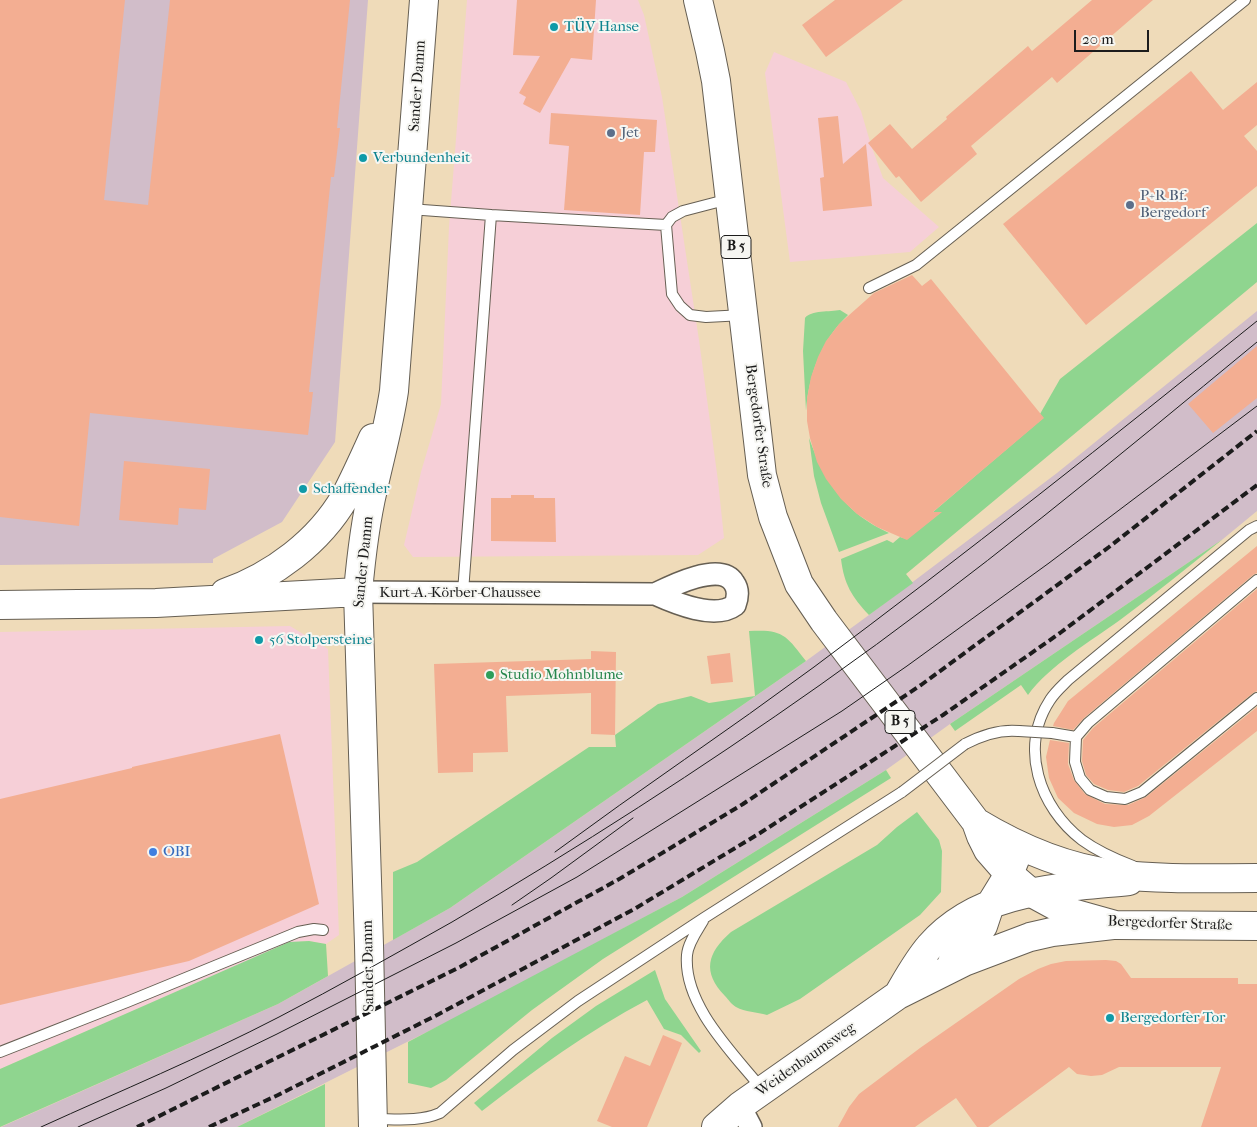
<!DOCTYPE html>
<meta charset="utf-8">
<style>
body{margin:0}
#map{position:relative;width:1257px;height:1127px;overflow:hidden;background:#efdbb9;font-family:"IM FELL French Canon",serif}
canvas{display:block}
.scale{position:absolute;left:1074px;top:30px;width:75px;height:22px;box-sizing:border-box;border:2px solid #1c1c1c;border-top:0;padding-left:6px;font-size:15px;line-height:18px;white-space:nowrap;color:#1c1c1c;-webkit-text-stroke:4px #f6f6f2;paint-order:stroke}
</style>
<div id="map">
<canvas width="1257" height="1127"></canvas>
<div class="scale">20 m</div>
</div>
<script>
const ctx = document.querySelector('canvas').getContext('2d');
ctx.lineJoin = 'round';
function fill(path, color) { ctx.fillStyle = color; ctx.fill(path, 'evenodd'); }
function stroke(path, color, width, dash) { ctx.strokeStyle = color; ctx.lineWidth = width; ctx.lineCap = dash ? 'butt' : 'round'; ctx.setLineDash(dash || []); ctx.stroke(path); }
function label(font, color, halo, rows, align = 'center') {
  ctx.font = font + ' "IM FELL French Canon",serif'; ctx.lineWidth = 4; ctx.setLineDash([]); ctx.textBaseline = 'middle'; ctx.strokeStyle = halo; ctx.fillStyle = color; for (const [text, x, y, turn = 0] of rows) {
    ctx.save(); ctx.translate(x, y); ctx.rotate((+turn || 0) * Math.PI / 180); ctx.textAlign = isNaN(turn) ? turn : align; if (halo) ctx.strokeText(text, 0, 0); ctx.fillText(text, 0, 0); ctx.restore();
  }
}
fill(new Path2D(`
 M 467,0 L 638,0 L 644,15 L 662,97 L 699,340 L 718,481 L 724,538 L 698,555 L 413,557 L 404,545 L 421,472 L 441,404 L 449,227 Z
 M 774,52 L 846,82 L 861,111 L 871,145 L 883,178 L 939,227 L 910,252 L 790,262 L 765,73 Z
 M 290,626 L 328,649 L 339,935 L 326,944 L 309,941 L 289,943 L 0,1069 L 0,632 Z`), '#f6cfd7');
fill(new Path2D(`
 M 0,0 L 368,0 L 335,442 L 282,522 L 213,559 L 213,563 L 0,565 Z
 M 1257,311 L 1257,511 L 1223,539 L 950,724 L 886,770 L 682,897 L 469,1011 L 237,1127 L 1,1127 L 278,1004 L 450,908 L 806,661 L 869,615 L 1057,473 Z`), '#d1bdc9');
fill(new Path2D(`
 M 1257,223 L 1257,282 L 906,574 L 913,583 L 869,615 C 852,597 844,584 841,559 L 887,540 L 893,543 L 900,537 L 907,539 L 941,512 L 933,512 L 1043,418 L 1040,414 L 1060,379 Z
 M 840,310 L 848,315 C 821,341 809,374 806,411 L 803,351 L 805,318 C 811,310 830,312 840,310 Z
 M 809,438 C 825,482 845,513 889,533 L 839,552 L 821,503 L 814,476 Z
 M 1223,539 C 1189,566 1155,594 1120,620 C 1091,641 1049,666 1028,695 L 1021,685 L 955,731 L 950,724 Z
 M 749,631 C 783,629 786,635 806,661 L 450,908 L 393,940 L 393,872 L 417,862 L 589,747 L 616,747 L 615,735 L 658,704 L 691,696 L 709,703 L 755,696 Z
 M 886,770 L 891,778 L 603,959 L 532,1010 L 446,1080 L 431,1088 L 408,1083 L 408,1042 L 682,897 Z
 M 917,812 L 939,840 L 942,851 L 941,892 L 920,915 L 800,999 L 767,1015 C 757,1012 745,1012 736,1007 C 732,1005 728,999 725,996 C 702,972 707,953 731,932 L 877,845 L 897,827 Z
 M 309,941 L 326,944 L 328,976 L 278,1004 L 0,1127 L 0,1069 L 289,942 Z
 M 655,970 L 665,999 L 701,1051 L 699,1053 L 681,1035 L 664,1029 L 647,1000 C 588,1031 535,1070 482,1111 L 474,1103 L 552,1038 L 596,1006 Z
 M 325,1084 L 325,1127 L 237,1127 Z`), '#8fd58f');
fill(new Path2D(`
 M 0,0 L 125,0 L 104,200 L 148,205 L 170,0 L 350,0 L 337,128 L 340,128 L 334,177 L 331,177 L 309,392 L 313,392 L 308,435 L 90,413 L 79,526 L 0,517 Z
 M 517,0 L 596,0 L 592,60 L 571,58 L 540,113 L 523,104 L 526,97 L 519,93 L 540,56 L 513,55 Z
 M 835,0 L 903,0 L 826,57 L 802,25 Z
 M 1092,0 L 1153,0 L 1057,83 L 1052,77 L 971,146 L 977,154 L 921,202 L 899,176 L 896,178 L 868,143 L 890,124 L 912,149 L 947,119 L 946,117 L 1028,46 L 1032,51 Z
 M 1191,71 L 1223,110 L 1257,82 L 1257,125 L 1244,136 L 1257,151 L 1257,186 L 1086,325 L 1003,224 Z
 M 551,113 L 657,120 L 655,152 L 644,152 L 640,215 L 564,210 L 569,146 L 549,144 Z
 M 838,116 L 843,164 L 866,144 L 872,206 L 823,211 L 820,178 L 824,177 L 818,118 Z
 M 912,275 L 922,286 L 931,279 L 1044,418 L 933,512 L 942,512 L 907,540 L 877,527 L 857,514 L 841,499 L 826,479 L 817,462 L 810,438 L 807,421 L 807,398 L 811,377 L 818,357 L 826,341 L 839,324 L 874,293 Z
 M 1257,346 L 1257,398 L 1213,433 L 1188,404 Z
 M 124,461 L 210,469 L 206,510 L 179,508 L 178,525 L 119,520 Z
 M 511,495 L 534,495 L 534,498 L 555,498 L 556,542 L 491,541 L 491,498 L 511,498 Z
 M 1257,546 L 1257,573 L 1253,575 L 1084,718 L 1073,730 L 1053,726 L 1054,723 L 1068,701 Z
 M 1257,589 L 1257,691 L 1253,693 L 1138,786 L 1124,792 L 1108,790 L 1094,784 L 1086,775 L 1082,761 L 1083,740 L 1093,728 Z
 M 591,651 L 616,652 L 615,735 L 591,734 L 591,693 L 506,696 L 508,752 L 473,753 L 473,772 L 438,773 L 434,664 L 591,659 Z
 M 730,653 L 733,682 L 711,684 L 707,656 Z
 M 1257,707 L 1257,731 L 1149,816 L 1132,825 L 1114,827 L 1097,824 L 1074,813 L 1058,798 L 1049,778 L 1046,757 L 1050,740 L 1069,743 L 1068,764 L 1074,780 L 1085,794 L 1105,804 L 1128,805 L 1146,797 Z
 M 280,734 L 319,904 L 189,961 L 0,1005 L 0,799 L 132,768 L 132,767 Z
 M 1106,960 L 1116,961 L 1121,964 L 1131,978 L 1238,978 L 1238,984 L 1257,984 L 1257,1127 L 1201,1127 L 1221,1067 L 1119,1067 L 1102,1075 L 1091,1076 L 1077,1074 L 1069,1067 L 988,1127 L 977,1127 L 956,1098 L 915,1127 L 838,1127 L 849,1107 L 859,1094 L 920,1048 L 1019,979 L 1038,969 L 1051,964 L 1066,961 Z
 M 663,1035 L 682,1043 L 647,1127 L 612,1127 L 597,1121 L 625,1056 L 650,1066 Z`), '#f3ae92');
const service = new Path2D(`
 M 729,199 L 683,211 L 672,217 L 666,225 L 672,294 L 680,306 L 690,315 L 706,317 L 744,315
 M 409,209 L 491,215
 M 869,288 L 916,265 L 1245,0
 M 1257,580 L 1088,723 L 1076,737 L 1075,762 L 1080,778 L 1090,790 L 1106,797 L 1125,799 L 1142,792 L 1257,698
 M 463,592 L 491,215 L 666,225
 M 1052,733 L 1076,737
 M 965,744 C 982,735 1000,729 1019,731
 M 1133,866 C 1115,859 1097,851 1082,840 C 1039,807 1019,747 1050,700 C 1055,692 1062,686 1068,680 L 1249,530 L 1257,526
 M 703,921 C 697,931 688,943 687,955 C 683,1005 733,1053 762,1089
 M 0,1052 L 127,1002 L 298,932 L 314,929 L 323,930
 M 374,1119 C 396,1119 419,1122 440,1113 L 513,1050 L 578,1001 L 704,918 L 902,792`);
const minor = new Path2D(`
 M 358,592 L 655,594 C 675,603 715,620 735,605 C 738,597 739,590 734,583 C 721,561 671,586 655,594
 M 740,1106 L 751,1127`);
const secondary = new Path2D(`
 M 225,593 C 273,576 319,542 345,497 C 355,478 364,458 373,438
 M 0,605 L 156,603 L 358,592
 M 952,963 L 974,940 L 983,926 L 990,905 L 1009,874 L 1020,847
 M 898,995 C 908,978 917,961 930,946 C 980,889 1059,888 1129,881
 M 373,1127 L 369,945 L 358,592 C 361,558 365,523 373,489 C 380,457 389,425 394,391 L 424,0
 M 716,1127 L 740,1106 L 898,995 L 964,962 L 1030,937 L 1052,932 L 1113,925`);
const primary = new Path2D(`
 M 698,0 L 710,51 L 716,81 L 762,475 L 773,517 L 799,584 L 824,621 L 976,822 L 981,836 L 988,850 L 1009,874 L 1030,892 L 1065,911 L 1115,925 L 1257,926
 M 976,822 C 1019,848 1066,868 1115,874 C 1162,880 1210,878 1257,878`);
stroke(service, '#665f53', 12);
stroke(minor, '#665f53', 24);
stroke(secondary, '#665f53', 30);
stroke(primary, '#665f53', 30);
stroke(service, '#fff', 10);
stroke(minor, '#fff', 21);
stroke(secondary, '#fff', 28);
stroke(primary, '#fff', 28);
stroke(new Path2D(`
 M 555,852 C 640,789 729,730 814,667 C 964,555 1111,439 1257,321
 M 512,905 L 551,878 L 633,818
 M 41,1127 C 120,1091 202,1057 279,1017 C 337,987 395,954 452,922 C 578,848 701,769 820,685 C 972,578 1114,460 1257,342
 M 78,1127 L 166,1088 L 277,1034 L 456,943 L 577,877 L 842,711 L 907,666 L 1049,563 L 1257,406`), '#1c1c1c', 1);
stroke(new Path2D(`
 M 137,1127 L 460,967 L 621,878 L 743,804 L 921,685 L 1109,547 L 1257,431
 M 209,1127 L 278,1095 L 439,1014 L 636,908 L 760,833 L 943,715 L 1060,633 L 1257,485`), '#1c1c1c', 4, [8, 4]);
const serviceBridge = new Path2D(`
 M 1019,731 L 1052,733
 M 902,792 L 965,744`);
stroke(serviceBridge, '#665f53', 12, []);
stroke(serviceBridge, '#fff', 10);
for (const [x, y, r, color] of [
 [554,27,5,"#0f9aa8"],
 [611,133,5,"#5c6f8a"],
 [363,158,5,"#0f9aa8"],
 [1130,205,5,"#5c6f8a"],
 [303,489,5,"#0f9aa8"],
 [259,640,5,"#0f9aa8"],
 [490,675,5,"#2e9e5b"],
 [153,852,5,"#3f7fe0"],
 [1110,1018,5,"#0f9aa8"]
]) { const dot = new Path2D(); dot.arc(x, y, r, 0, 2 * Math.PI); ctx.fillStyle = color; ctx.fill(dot); stroke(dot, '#f6f6f2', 2); }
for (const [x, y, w] of [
 [736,247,30],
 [900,722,30]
]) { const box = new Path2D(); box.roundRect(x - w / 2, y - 11.5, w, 23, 4); ctx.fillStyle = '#f6f6f2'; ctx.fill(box); stroke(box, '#1c1c1c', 1); }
label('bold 14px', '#1c1c1c', null, [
 ["B 5",736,247],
 ["B 5",900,722]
]);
label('15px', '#0d838f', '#f6f6f2', [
 ["TÜV Hanse",564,27],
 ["Verbundenheit",373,158],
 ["Schaffender",313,489],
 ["56 Stolpersteine",269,640],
 ["Bergedorfer Tor",1120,1018]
], 'left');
label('15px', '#1c1c1c', '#f6f6f2', [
 ["Sander Damm",418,86,-86],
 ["Bergedorfer Straße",758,426,82],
 ["Sander Damm",364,562,-84],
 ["Kurt-A.-Körber-Chaussee",460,593],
 ["Bergedorfer Straße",1170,924,2],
 ["Sander Damm",369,966,-91],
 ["Weidenbaumsweg",806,1060,-35]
]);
label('15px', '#4e5e75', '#f6f6f2', [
 ["Jet",621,133],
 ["P+R Bf.",1140,196],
 ["Bergedorf",1140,213]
], 'left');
label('15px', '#27864d', '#f6f6f2', [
 ["Studio Mohnblume",500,675]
], 'left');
label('15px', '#366cbe', '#f6f6f2', [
 ["OBI",163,852]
], 'left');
</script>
